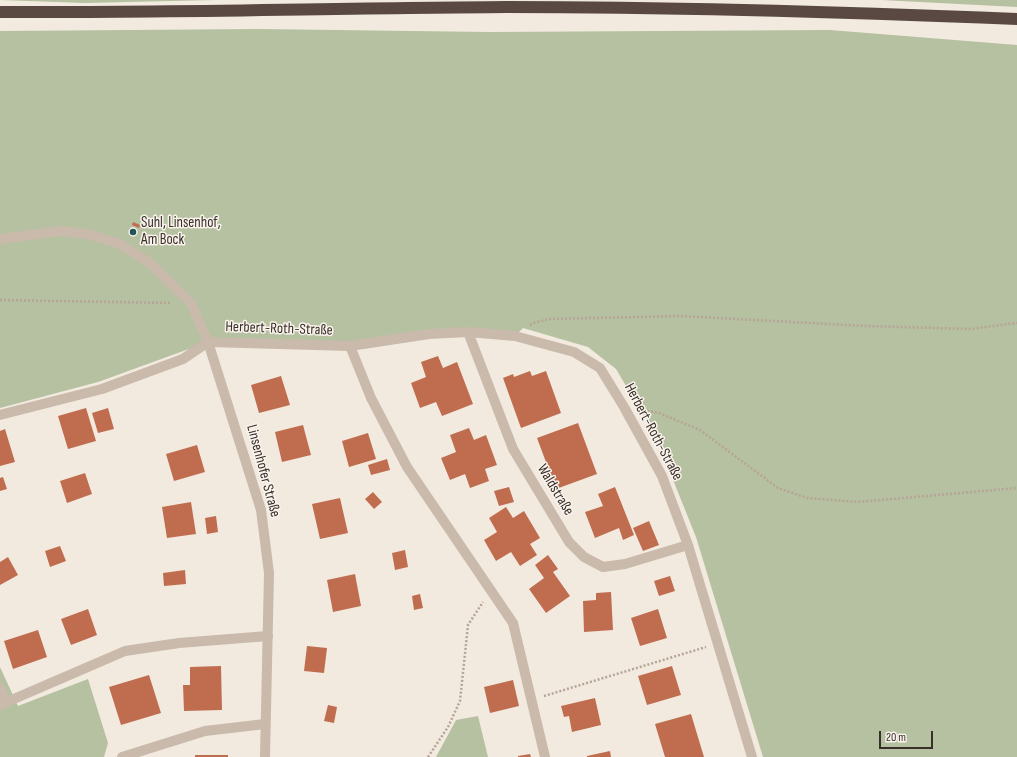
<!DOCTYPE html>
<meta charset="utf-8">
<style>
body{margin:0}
#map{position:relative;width:1017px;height:757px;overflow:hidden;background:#f2eadf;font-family:"Sofia Sans Condensed",sans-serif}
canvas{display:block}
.scale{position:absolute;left:879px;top:731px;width:54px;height:18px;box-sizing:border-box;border:2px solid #382f2a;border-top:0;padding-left:5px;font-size:12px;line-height:14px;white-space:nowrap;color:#382f2a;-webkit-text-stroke:3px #f9f3ec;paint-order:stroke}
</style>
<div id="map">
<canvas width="1017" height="757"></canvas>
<div class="scale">20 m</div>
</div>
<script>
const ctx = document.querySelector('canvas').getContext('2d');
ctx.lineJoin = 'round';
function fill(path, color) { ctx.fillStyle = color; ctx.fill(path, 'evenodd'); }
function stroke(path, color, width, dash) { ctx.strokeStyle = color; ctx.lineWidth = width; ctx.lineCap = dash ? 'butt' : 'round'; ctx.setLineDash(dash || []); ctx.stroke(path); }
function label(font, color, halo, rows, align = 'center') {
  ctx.font = font + ' "Sofia Sans Condensed",sans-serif'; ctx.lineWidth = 3; ctx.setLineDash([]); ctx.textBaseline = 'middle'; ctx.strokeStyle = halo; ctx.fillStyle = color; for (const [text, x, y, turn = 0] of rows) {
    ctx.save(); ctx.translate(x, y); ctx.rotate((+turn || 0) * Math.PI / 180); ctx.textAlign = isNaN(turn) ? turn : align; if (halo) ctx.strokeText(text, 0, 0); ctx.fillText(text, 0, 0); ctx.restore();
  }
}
fill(new Path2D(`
 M 0,0 L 216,0 L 85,3 Z
 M 881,0 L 1017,0 L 1017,7 Z
 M 259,29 L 489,32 L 830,30 L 1017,45 L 1017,757 L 763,757 L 696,537 L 655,435 L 616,369 L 588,347 L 523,328 L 515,336 L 468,332 L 350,346 L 208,342 L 98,382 L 0,408 L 0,31 Z
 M 0,667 L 18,706 L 88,679 L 108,743 L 104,757 L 0,757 Z
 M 478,716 L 488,757 L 436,757 L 456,720 Z`), '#b5c1a0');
fill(new Path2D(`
 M 133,222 L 140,225 L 139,228 L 132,225 Z
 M 438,356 L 443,368 L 457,362 L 473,404 L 442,416 L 436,402 L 420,408 L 411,383 L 426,377 L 421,362 Z
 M 530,371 L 532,376 L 546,371 L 561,413 L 521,428 L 503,378 L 513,374 L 514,377 Z
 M 281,376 L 290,405 L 259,413 L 251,385 Z
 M 86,408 L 96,441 L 68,449 L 58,416 Z
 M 108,408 L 114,429 L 98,433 L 92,413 Z
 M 578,423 L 597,474 L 556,489 L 537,438 Z
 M 303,425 L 311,455 L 282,462 L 275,432 Z
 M 469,428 L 474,440 L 486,435 L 497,465 L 485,469 L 489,481 L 470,488 L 465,474 L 450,480 L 441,458 L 456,452 L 450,435 Z
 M 5,429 L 15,462 L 0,466 L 0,431 Z
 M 368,433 L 376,459 L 349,467 L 342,441 Z
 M 197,445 L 205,472 L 174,481 L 166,454 Z
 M 387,459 L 390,470 L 371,475 L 368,465 Z
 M 85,473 L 92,494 L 67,503 L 60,481 Z
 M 3,477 L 7,489 L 0,491 L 0,478 Z
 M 509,487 L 514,502 L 499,506 L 494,491 Z
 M 615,487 L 634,535 L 623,540 L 619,528 L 595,538 L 585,512 L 603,506 L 598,494 Z
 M 373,492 L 382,502 L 374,509 L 365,499 Z
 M 340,498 L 348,533 L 320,539 L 312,504 Z
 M 191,502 L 196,534 L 167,538 L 162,507 Z
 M 506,507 L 513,518 L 524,511 L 540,538 L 530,544 L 537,555 L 520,566 L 511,552 L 496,561 L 484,540 L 497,532 L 489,518 Z
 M 216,516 L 218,532 L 207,534 L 205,518 Z
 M 649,521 L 659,545 L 643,551 L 633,528 Z
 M 60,546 L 66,561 L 50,567 L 45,551 Z
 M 405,550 L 408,567 L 395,570 L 392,553 Z
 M 548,555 L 558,569 L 553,572 L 570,596 L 546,613 L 529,589 L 544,578 L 535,565 Z
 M 8,557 L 18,575 L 0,585 L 0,562 Z
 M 185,570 L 186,584 L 164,586 L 163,573 Z
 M 355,574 L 361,606 L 333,612 L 327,580 Z
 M 670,576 L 675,591 L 659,596 L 654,581 Z
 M 611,592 L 613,630 L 584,632 L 583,601 L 596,600 L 596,593 Z
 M 420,594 L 423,608 L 414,610 L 412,596 Z
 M 88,609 L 97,635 L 71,645 L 61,619 Z
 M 658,609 L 667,638 L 640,646 L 631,618 Z
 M 38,630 L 47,657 L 13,669 L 4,641 Z
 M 307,646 L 327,648 L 324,673 L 304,671 Z
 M 221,666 L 222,710 L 184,711 L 183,685 L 190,685 L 190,667 Z
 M 672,666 L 681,695 L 647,705 L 638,676 Z
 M 149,675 L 161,713 L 121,725 L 109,687 Z
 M 513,680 L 519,706 L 490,713 L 484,687 Z
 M 595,698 L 601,725 L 572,732 L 569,716 L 564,717 L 561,706 Z
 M 328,705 L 337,707 L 334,723 L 324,721 Z
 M 691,714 L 704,757 L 665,757 L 655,724 Z
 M 610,751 L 611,757 L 587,757 L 587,756 Z
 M 530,754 L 531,757 L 518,757 L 518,756 Z
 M 195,755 L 228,755 L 228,757 L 195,757 Z`), '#c06d4f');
stroke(new Path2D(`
 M 0,300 L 171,303
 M 530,325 L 534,323 L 549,319 L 681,316 L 866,326 L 970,329 L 1017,323
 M 643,410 L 659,413 L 700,430 L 778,488 L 807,498 L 858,502 L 1017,488
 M 544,696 L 706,647
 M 428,757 L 448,727 L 460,701 L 468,625 L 483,602`), '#b6a496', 2.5, [2, 2]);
stroke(new Path2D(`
 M 0,415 L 102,389 L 183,359 L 208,342
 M 0,687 L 6,702
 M 0,705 L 125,651 L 179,643 L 268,636
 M 122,757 L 205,731 L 265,724`), '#cabaab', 10);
stroke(new Path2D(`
 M 0,239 L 60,231 L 88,234 L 120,244 L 150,263 L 191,303 L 208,342 L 261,510 L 269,573 L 265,757
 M 468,332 L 513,449 L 569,542 L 584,557 L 603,567 L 625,564 L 688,545
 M 208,342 L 350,346 L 429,334 L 468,332 L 515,336 L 574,352 L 600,368 L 624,407 L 662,476 L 688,545 L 752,757
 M 350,346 L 371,398 L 407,467 L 513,623 L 545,757`), '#cabaab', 10);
stroke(new Path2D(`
 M 0,12 C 169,13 337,8 506,7 C 677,7 847,12 1017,19`), '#594942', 12);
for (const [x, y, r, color] of [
 [133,232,4,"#215358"]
]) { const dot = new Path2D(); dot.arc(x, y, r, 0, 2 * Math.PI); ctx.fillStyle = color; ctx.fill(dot); stroke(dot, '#f9f3ec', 1.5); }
label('15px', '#382f2a', '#f9f3ec', [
 ["Suhl, Linsenhof,",141,223],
 ["Am Bock",141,240]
], 'left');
label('15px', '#382f2a', '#f9f3ec', [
 ["Herbert-Roth-Straße",279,329,2],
 ["Herbert-Roth-Straße",653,432,62],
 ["Linsenhofer Straße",263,471,75],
 ["Waldstraße",555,490,59]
]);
</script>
